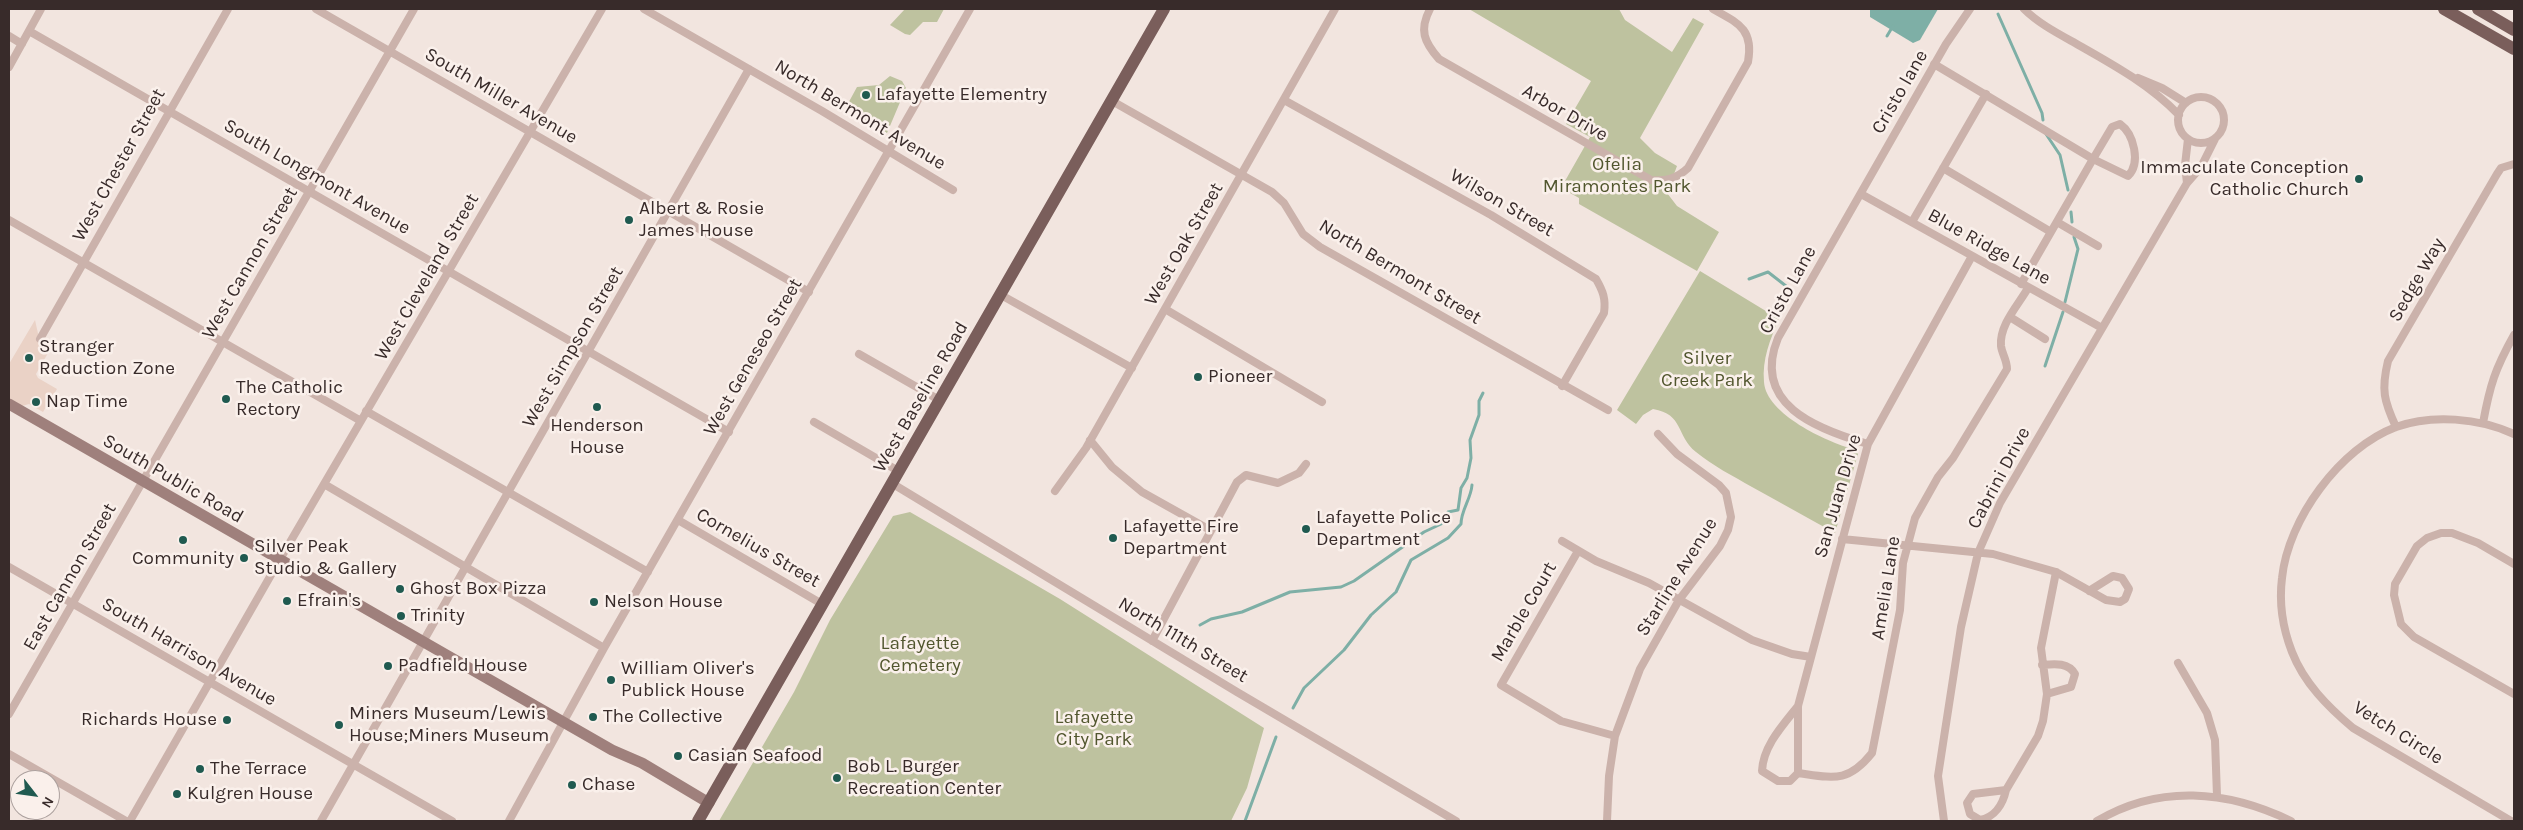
<!DOCTYPE html>
<style>
body{margin:0}
#map{position:relative;width:2523px;height:830px;overflow:hidden;background:#f2e5df;font-family:Karla,sans-serif}
canvas{display:block}
.frame{position:absolute;inset:0;border:10px solid #382b2a;pointer-events:none}
.north{position:absolute;left:10px;top:770px;width:50px;height:50px;box-sizing:border-box;background:#faf0eb;border:1px solid #aca19e;border-radius:50%;rotate:120deg;font-size:14px;font-weight:700;line-height:20px;text-align:center;color:#382b2a}
.north::after{content:'';display:block;margin:auto;width:18px;height:22px;background:#205a50;clip-path:polygon(50% 0,100% 100%,50% 72%,0 100%)}
</style>
<div id="map">
<canvas width="2523" height="830"></canvas>
<div class="frame"></div>
<div class="north">N</div>
</div>
<script>
const ctx = document.querySelector('canvas').getContext('2d');
ctx.lineJoin = 'round';
function fill(path, color) { ctx.fillStyle = color; ctx.fill(path, 'evenodd'); }
function stroke(path, color, width, dash) { ctx.strokeStyle = color; ctx.lineWidth = width; ctx.lineCap = dash ? 'butt' : 'round'; ctx.setLineDash(dash || []); ctx.stroke(path); }
function label(font, color, halo, rows, align = 'center') {
  ctx.font = font + ' Karla,sans-serif'; ctx.lineWidth = 5; ctx.setLineDash([]); ctx.textBaseline = 'middle'; ctx.strokeStyle = halo; ctx.fillStyle = color; for (const [text, x, y, turn = 0] of rows) {
    ctx.save(); ctx.translate(x, y); ctx.rotate((+turn || 0) * Math.PI / 180); ctx.textAlign = isNaN(turn) ? turn : align; if (halo) ctx.strokeText(text, 0, 0); ctx.fillText(text, 0, 0); ctx.restore();
  }
}
fill(new Path2D(`
 M 905,9 L 944,9 L 937,22 L 923,22 L 910,35 L 905,34 L 890,25 Z
 M 1469,9 L 1619,9 L 1625,20 L 1672,52 L 1693,18 L 1704,24 L 1640,138 L 1655,153 L 1677,166 L 1667,193 L 1677,206 L 1719,232 L 1697,271 L 1579,204 L 1579,198 L 1561,188 L 1590,137 L 1566,124 L 1591,81 Z
 M 890,76 L 902,81 L 906,88 L 887,133 L 845,109 L 857,87 L 879,85 Z
 M 1700,271 L 1779,319 C 1770,340 1762,359 1764,382 C 1766,414 1827,442 1853,449 L 1858,454 L 1835,533 C 1807,518 1780,502 1752,487 C 1733,476 1713,466 1696,452 C 1676,436 1684,414 1653,409 L 1643,415 L 1636,424 L 1617,410 Z
 M 910,512 L 1060,599 L 1264,728 L 1247,788 L 1231,821 L 719,821 L 794,692 L 830,620 L 893,516 Z`), '#bec29f');
fill(new Path2D(`
 M 35,320 L 39,338 L 52,346 L 36,374 L 38,378 L 57,389 L 43,412 L 29,404 L 22,406 L 9,398 L 9,364 Z`), '#ead2c6');
fill(new Path2D(`
 M 1870,9 L 1938,9 L 1920,40 L 1913,43 L 1870,17 Z`), '#7eafa6');
stroke(new Path2D(`
 M 1998,14 L 2042,113 L 2043,120
 M 1887,36 L 1893,26
 M 2046,134 L 2060,155 L 2068,190
 M 2071,212 L 2072,222
 M 1749,279 L 1768,272 L 1786,286
 M 2065,302 L 2078,249 L 2074,237
 M 2045,366 L 2063,312
 M 1200,625 L 1211,619 L 1242,612 L 1290,592 L 1341,587 L 1354,581 L 1424,532 L 1441,524 L 1446,518 L 1448,512 L 1458,510 L 1461,488 L 1467,478 L 1471,458 L 1470,440 L 1479,415 L 1479,401 L 1483,393
 M 1293,708 L 1304,688 L 1344,650 L 1371,615 L 1396,592 L 1411,560 L 1448,538 L 1461,524 C 1461,510 1471,499 1472,485
 M 1245,821 L 1276,737`), '#7eafa6', 3);
stroke(new Path2D(`
 M 316,9 L 809,292
 M 644,9 L 822,111 L 953,190
 M 1430,9 C 1419,30 1424,42 1439,59 L 1651,180 C 1667,181 1676,179 1688,168 L 1748,62 C 1754,29 1738,23 1713,9
 M 2024,9 C 2038,23 2057,33 2075,43 C 2112,64 2149,84 2179,115
 M 29,31 L 729,432
 M 9,36 L 22,44
 M 1934,64 L 2093,159 L 2021,284
 M 9,67 L 41,9
 M 2138,78 L 2162,88 L 2186,103
 M2178 120a23 23 0 1 1 46 0a23 23 0 1 1-46 0Z
 M 1284,100 L 1491,215 L 1596,279 C 1603,291 1606,299 1604,313 L 1562,386
 M 1112,101 L 1272,192 L 1284,203 L 1303,234 L 1320,247 L 1608,410
 M 2120,124 C 2134,134 2141,163 2128,176 L 2093,159 L 2112,127 Z
 M 1943,168 L 2051,232
 M 2187,183 L 2185,165 L 2188,139
 M 1861,194 L 2102,328
 M 9,220 L 361,421
 M 1912,222 L 1986,94
 M 2057,222 L 2098,246
 M 1001,295 L 1132,368
 M 1165,309 L 1322,402
 M 2010,317 L 2045,339
 M 40,339 L 228,9
 M 859,354 L 941,401
 M 366,411 L 648,572
 M 814,422 L 900,472
 M 2483,423 C 2490,385 2495,369 2514,335
 M 2396,427 C 2384,401 2381,390 2388,361 L 2497,174 L 2501,168 L 2514,164
 M 1090,440 L 1112,467 L 1142,492 L 1210,530
 M 1868,444 C 1816,429 1751,404 1778,338 L 1946,44 L 1970,9
 M 324,484 L 604,648
 M 893,484 L 1237,692 L 1456,821
 M 1055,491 L 1086,448 L 1335,9
 M 678,520 L 822,604
 M 1842,539 L 1993,554 L 2056,572 L 2106,600 L 2120,602 L 2125,599 L 2129,589 L 2122,578 L 2113,576 L 2089,591
 M 1562,541 L 1596,561 L 1649,583 L 1752,640 L 1792,654 L 1811,657
 M 1578,551 L 1501,685 L 1561,721 L 1615,736
 M 2514,564 L 2478,543 L 2452,533 L 2441,533 L 2427,538 L 2417,546 L 2395,584 L 2394,595 L 2401,624 L 2414,637 L 2514,694
 M 9,567 L 452,821
 M 1152,641 L 1237,482 L 1246,475 L 1278,483 L 1299,473 L 1306,464
 M 2178,663 L 2207,713 L 2215,740 L 2217,796
 M 2042,665 C 2054,664 2068,662 2075,674 L 2071,687 L 2047,694
 M 1798,706 C 1783,725 1763,746 1762,771 L 1778,781 L 1790,781 L 1798,773 L 1798,706 L 1868,444 L 1972,256
 M 9,714 L 414,9
 M 9,754 L 126,821
 M 1798,773 C 1834,778 1848,783 1872,753 L 1900,610 L 1903,563 L 1915,518 L 1938,477 L 1953,458 L 2007,369 C 2007,360 2002,354 2001,346 C 1999,325 2019,304 2028,288
 M 2006,790 C 2003,804 1995,817 1980,820 L 1970,814 L 1967,803 L 1973,794 L 2006,790 L 2038,736 L 2043,721 L 2047,694 L 2041,648 L 2056,572
 M 130,821 L 279,561 L 602,9
 M 321,821 L 749,69
 M 509,821 L 604,648 L 970,9
 M 1607,821 L 1609,776 L 1615,736 L 1640,669 L 1679,600 L 1720,546 L 1728,530 L 1731,517 L 1726,493 L 1719,485 L 1677,454 L 1658,434
 M 1944,821 L 1938,776 L 1961,627 L 1978,553 L 2000,503 L 2187,183 L 2201,167 L 2215,139
 M 2097,821 C 2159,784 2227,790 2291,821
 M 2511,821 L 2353,728 C 2328,707 2304,683 2292,652 C 2283,629 2279,602 2282,578 C 2288,519 2340,448 2396,427 C 2432,414 2479,418 2514,434`), '#cbb2ab', 8);
stroke(new Path2D(`
 M 9,404 L 612,750 L 642,763 L 709,803`), '#9f807c', 11);
stroke(new Path2D(`
 M 2444,9 L 2514,49
 M 2478,9 L 2514,30
 M 698,821 L 1164,9`), '#7a5e5b', 12);
for (const [x, y, r, color] of [
 [866,95,5,"#205a50"],
 [2359,179,5,"#205a50"],
 [629,220,5,"#205a50"],
 [29,358,5,"#205a50"],
 [1198,377,5,"#205a50"],
 [226,399,5,"#205a50"],
 [36,402,5,"#205a50"],
 [597,407,5,"#205a50"],
 [1306,529,5,"#205a50"],
 [1113,538,5,"#205a50"],
 [183,540,5,"#205a50"],
 [244,558,5,"#205a50"],
 [400,589,5,"#205a50"],
 [287,601,5,"#205a50"],
 [594,602,5,"#205a50"],
 [401,616,5,"#205a50"],
 [388,666,5,"#205a50"],
 [611,680,5,"#205a50"],
 [593,717,5,"#205a50"],
 [227,720,5,"#205a50"],
 [339,725,5,"#205a50"],
 [678,756,5,"#205a50"],
 [200,769,5,"#205a50"],
 [837,778,5,"#205a50"],
 [572,785,5,"#205a50"],
 [177,794,5,"#205a50"]
]) { const dot = new Path2D(); dot.arc(x, y, r, 0, 2 * Math.PI); ctx.fillStyle = color; ctx.fill(dot); stroke(dot, '#faf0eb', 2); }
label('19px', '#382b2a', '#faf0eb', [
 ["Cristo lane",1900,92,-60],
 ["South Miller Avenue",501,96,30],
 ["Arbor Drive",1565,113,30],
 ["North Bermont Avenue",860,115,31],
 ["West Chester Street",119,165,-61],
 ["South Longmont Avenue",317,177,30],
 ["Wilson Street",1502,203,30],
 ["West Oak Street",1184,244,-60],
 ["Blue Ridge Lane",1989,247,29],
 ["West Cannon Street",250,263,-60],
 ["North Bermont Street",1400,272,31],
 ["West Cleveland Street",427,277,-60],
 ["Sedge Way",2417,280,-60],
 ["Cristo Lane",1788,290,-61],
 ["West Simpson Street",573,347,-60],
 ["West Geneseo Street",753,357,-60],
 ["West Baseline Road",921,397,-60],
 ["Cabrini Drive",1999,478,-62],
 ["South Public Road",173,479,30],
 ["San Juan Drive",1838,496,-74],
 ["Cornelius Street",758,548,30],
 ["East Cannon Street",70,577,-60],
 ["Starline Avenue",1677,577,-58],
 ["Amelia Lane",1886,588,-81],
 ["Marble Court",1524,612,-60],
 ["North 111th Street",1183,640,31],
 ["South Harrison Avenue",189,652,30],
 ["Vetch Circle",2398,733,32]
]);
label('19px', '#382b2a', '#faf0eb', [
 ["Lafayette Elementry",876,95],
 ["Immaculate Conception",2349,168,"right"],
 ["Catholic Church",2349,190,"right"],
 ["Albert & Rosie",639,209],
 ["James House",639,231],
 ["Stranger",39,347],
 ["Reduction Zone",39,369],
 ["Pioneer",1208,377],
 ["The Catholic",236,388],
 ["Rectory",236,410],
 ["Nap Time",46,402],
 ["Henderson",597,426,"center"],
 ["House",597,448,"center"],
 ["Lafayette Police",1316,518],
 ["Department",1316,540],
 ["Lafayette Fire",1123,527],
 ["Department",1123,549],
 ["Silver Peak",254,547],
 ["Studio & Gallery",254,569],
 ["Community",183,559,"center"],
 ["Ghost Box Pizza",410,589],
 ["Efrain's",297,601],
 ["Nelson House",604,602],
 ["Trinity",411,616],
 ["Padfield House",398,666],
 ["William Oliver's",621,669],
 ["Publick House",621,691],
 ["Miners Museum/Lewis",349,714],
 ["House;Miners Museum",349,736],
 ["The Collective",603,717],
 ["Richards House",217,720,"right"],
 ["Casian Seafood",688,756],
 ["Bob L. Burger",847,767],
 ["Recreation Center",847,789],
 ["The Terrace",210,769],
 ["Chase",582,785],
 ["Kulgren House",187,794]
], 'left');
label('19px', '#51562e', '#faf0eb', [
 ["Ofelia",1617,165],
 ["Miramontes Park",1617,187],
 ["Silver",1707,359],
 ["Creek Park",1707,381],
 ["Lafayette",920,644],
 ["Cemetery",920,666],
 ["Lafayette",1094,718],
 ["City Park",1094,740]
]);
</script>
